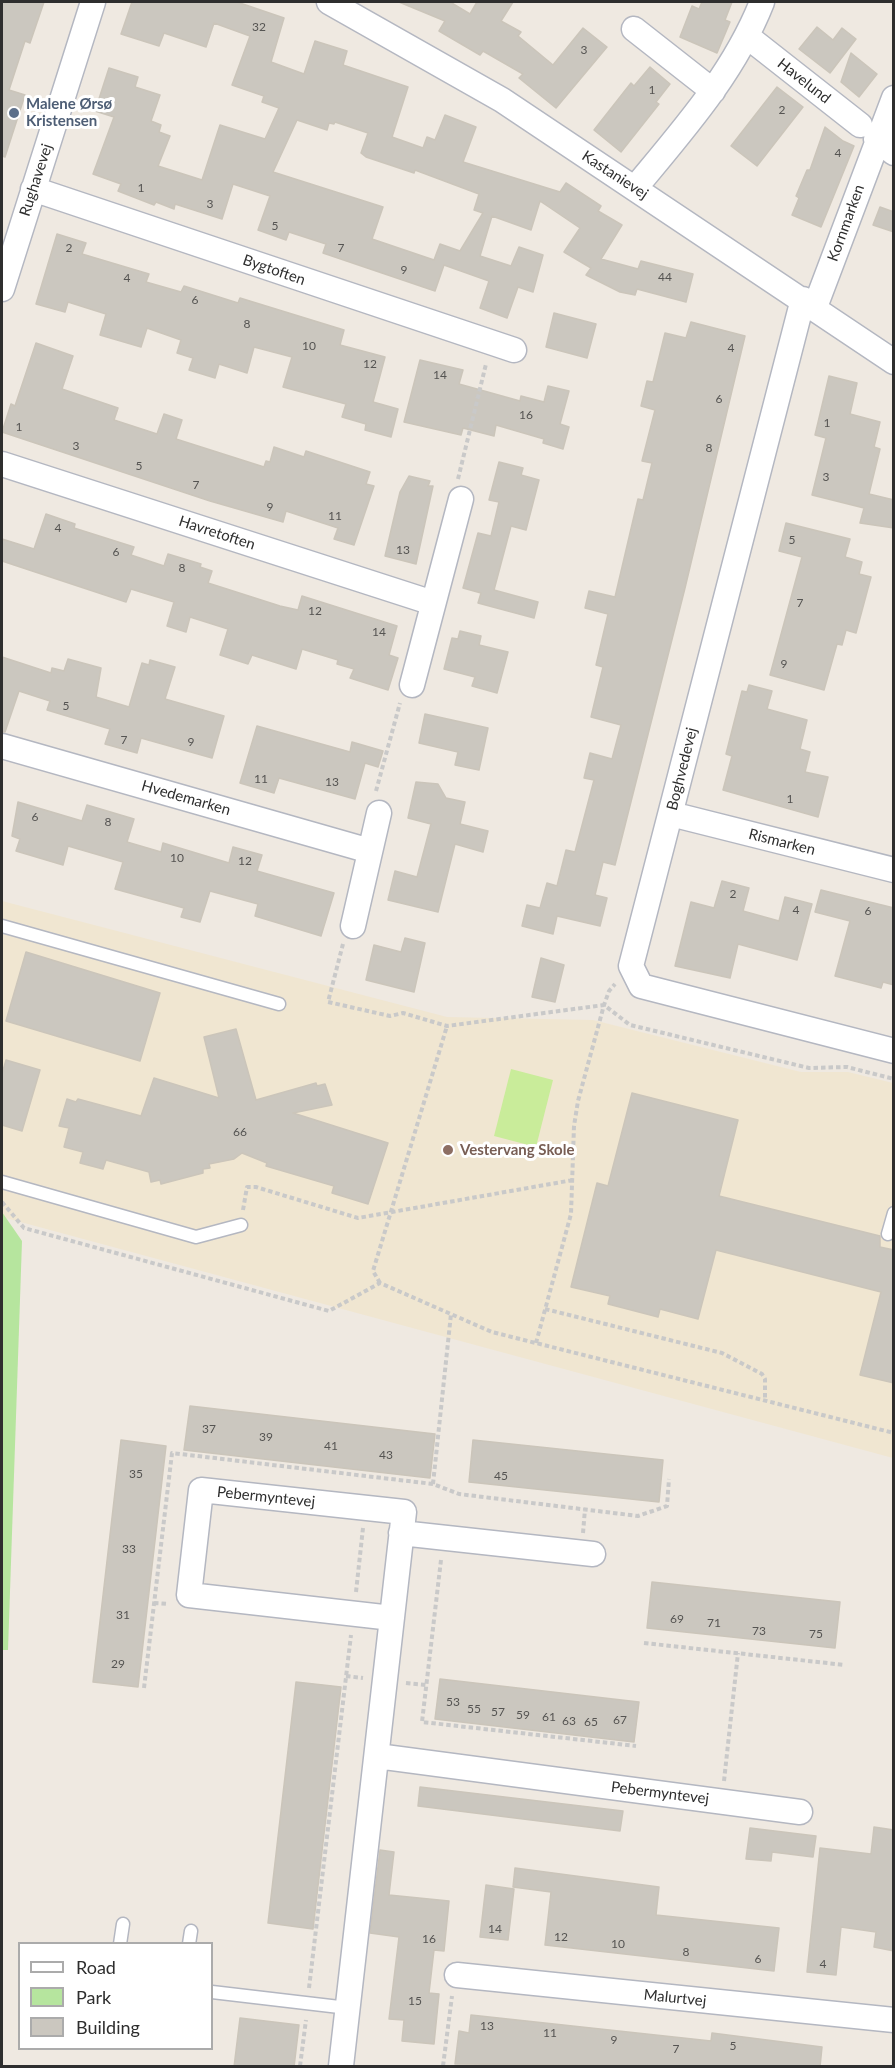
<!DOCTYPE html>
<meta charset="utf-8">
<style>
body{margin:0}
#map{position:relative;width:895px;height:2068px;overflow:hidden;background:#efe9e1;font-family:Lato,sans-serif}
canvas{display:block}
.frame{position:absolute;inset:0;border:3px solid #2e2e2e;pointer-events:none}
.legend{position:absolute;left:18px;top:1942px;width:195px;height:108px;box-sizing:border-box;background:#fff;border:2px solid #ababab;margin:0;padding:8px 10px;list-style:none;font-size:18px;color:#2e2e2e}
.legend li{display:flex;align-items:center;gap:12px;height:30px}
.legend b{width:30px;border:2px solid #ababab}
</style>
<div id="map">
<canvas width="895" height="2068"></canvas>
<div class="frame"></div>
<ul class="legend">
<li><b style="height:8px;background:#fff"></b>Road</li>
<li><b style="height:16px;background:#b6e59e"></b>Park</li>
<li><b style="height:16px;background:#cbc7bf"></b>Building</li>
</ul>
</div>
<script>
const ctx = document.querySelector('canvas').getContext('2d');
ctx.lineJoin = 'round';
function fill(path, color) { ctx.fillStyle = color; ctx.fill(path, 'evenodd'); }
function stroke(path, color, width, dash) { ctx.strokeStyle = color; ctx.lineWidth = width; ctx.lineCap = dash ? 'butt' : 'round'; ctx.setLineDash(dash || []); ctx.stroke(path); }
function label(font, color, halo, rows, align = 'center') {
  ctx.font = font + ' Lato,sans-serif'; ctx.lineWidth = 6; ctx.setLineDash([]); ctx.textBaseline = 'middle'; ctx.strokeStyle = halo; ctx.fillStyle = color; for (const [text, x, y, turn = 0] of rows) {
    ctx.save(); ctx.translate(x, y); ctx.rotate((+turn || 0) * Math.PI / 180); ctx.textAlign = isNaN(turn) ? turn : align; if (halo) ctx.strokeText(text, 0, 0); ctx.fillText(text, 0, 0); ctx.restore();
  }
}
fill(new Path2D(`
 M 2,901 L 447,1017 L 593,1020 L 801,1072 L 848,1072 L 893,1083 L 893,1458 L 2,1217 Z`), '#f0e6d1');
fill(new Path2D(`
 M 2,1212 L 22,1241 L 8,1650 L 2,1650 Z`), '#b6e59e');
fill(new Path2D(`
 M 511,1069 L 553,1080 L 536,1147 L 494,1136 Z`), '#c9ec9a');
const building = new Path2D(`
 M 2,2 L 44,2 L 30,43 L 25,41 L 9,90 L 25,95 L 5,157 L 2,156 Z
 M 132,2 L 237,2 L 284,18 L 271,62 L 304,74 L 315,41 L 347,51 L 343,65 L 408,87 L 392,137 L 423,148 L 427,137 L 435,140 L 445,115 L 476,127 L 463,162 L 560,192 L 566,183 L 601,206 L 598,211 L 622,225 L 601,259 L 638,269 L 641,261 L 693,274 L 686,302 L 637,289 L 635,295 L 620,292 L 586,275 L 591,268 L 564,252 L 580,228 L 540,201 L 531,230 L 492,216 L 480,256 L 511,266 L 519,247 L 543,255 L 533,292 L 518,287 L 507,318 L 480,308 L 489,281 L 444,265 L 435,291 L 323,253 L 326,244 L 289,232 L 286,240 L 258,230 L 270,196 L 233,184 L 222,219 L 175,204 L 174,209 L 156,202 L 154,205 L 118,191 L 121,184 L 93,174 L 114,117 L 95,111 L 109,68 L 138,77 L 135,87 L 160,95 L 151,121 L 161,125 L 159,132 L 170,136 L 158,166 L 202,180 L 220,125 L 265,139 L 279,108 L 262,102 L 264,96 L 232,85 L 250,36 L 214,23 L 206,47 L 164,33 L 159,46 L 121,34 ZM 297,120 L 327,130 L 329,123 L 334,124 L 335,122 L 368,133 L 361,153 L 366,157 L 414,173 L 415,170 L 479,194 L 474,210 L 483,213 L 460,251 L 440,244 L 434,260 L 372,239 L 383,207 L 273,172 Z
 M 399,2 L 450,2 L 470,14 L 477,2 L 513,2 L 501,21 L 521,32 L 518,36 L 553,65 L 583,28 L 607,47 L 556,108 L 519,78 L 523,74 L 483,51 L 480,55 L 439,31 L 445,21 Z
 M 702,2 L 732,2 L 725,20 L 730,22 L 717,53 L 680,37 L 692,6 L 699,9 Z
 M 817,27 L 833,40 L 842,28 L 856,39 L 830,73 L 799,49 Z
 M 851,53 L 877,74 L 859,97 L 841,82 Z
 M 650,67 L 670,84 L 656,102 L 659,104 L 621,152 L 594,130 L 631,83 L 634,86 Z
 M 777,87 L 803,107 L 757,166 L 731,146 Z
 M 825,127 L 843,141 L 854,146 L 821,227 L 792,215 L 799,198 L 796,196 L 807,170 L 810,170 Z
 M 880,207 L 894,212 L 894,232 L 873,225 Z
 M 57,234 L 86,243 L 82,254 L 149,274 L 146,282 L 181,292 L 184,286 L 238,303 L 240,298 L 344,330 L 340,345 L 385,357 L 373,402 L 398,409 L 391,437 L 365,430 L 366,424 L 342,417 L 346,404 L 283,387 L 292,357 L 254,347 L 247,373 L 219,364 L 215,378 L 189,370 L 193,358 L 177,353 L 181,340 L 147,328 L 141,347 L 100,335 L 106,314 L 68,302 L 65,312 L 36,304 Z
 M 554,313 L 596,324 L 587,358 L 546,347 Z
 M 691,322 L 745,336 L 685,588 L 615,865 L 603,862 L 595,895 L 607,898 L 600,926 L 557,916 L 553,934 L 522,926 L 527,905 L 540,908 L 547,883 L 557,886 L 566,850 L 575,852 L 594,780 L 584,778 L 590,753 L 612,759 L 621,725 L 591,717 L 603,667 L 596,665 L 608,614 L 585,608 L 589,591 L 615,597 L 638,499 L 643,500 L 652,463 L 642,461 L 655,410 L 641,406 L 647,381 L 653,382 L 665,333 L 686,338 Z
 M 36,343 L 73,356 L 62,389 L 118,408 L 114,420 L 157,434 L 164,414 L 182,420 L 176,439 L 264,467 L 266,461 L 270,462 L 274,447 L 304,457 L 306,451 L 370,472 L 366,484 L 374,486 L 354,545 L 334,539 L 338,528 L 286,511 L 283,522 L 210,501 L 2,432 L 11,404 L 15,406 Z
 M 420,360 L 463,370 L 459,384 L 520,401 L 521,396 L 544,402 L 548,386 L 569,391 L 560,424 L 569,427 L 563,449 L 543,443 L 544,439 L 496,425 L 494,436 L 463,428 L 461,435 L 404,422 Z
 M 829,376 L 857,383 L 850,414 L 880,422 L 874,447 L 880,449 L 869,494 L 894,500 L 894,528 L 860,523 L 864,508 L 812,495 L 826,438 L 815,435 Z
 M 499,462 L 523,468 L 521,475 L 539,480 L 526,530 L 511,526 L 494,590 L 538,602 L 534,618 L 478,603 L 481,593 L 463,588 L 478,533 L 491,536 L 499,502 L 489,500 Z
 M 409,476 L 430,481 L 428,486 L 433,486 L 416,564 L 385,556 L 400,492 Z
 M 46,514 L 75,524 L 74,528 L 134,547 L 131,555 L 164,566 L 168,554 L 201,564 L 200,567 L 212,571 L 208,583 L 280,606 L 298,610 L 302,596 L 397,626 L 389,655 L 398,658 L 388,690 L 350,678 L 354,669 L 337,664 L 338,660 L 302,649 L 296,669 L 252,655 L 248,664 L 220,655 L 228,629 L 190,617 L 186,632 L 167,626 L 174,602 L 131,589 L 126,602 L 2,561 L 2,539 L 34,549 Z
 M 786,523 L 850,539 L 845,557 L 862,562 L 859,574 L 871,577 L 856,633 L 846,630 L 842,645 L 837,644 L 824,690 L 770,675 L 802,557 L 779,551 Z
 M 460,631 L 481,636 L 479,645 L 508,652 L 497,693 L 472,686 L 475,677 L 444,669 L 452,638 L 458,639 Z
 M 2,657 L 51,673 L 52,668 L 64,671 L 68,659 L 101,668 L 96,697 L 129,707 L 142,663 L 149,665 L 150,660 L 175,667 L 165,699 L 224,716 L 212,758 L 141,738 L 137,753 L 105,744 L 110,729 L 47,710 L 50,701 L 19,691 L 5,732 L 2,732 Z
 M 749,685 L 772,691 L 767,709 L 807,720 L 800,749 L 810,752 L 805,772 L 828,777 L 818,817 L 723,790 L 732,756 L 726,754 L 742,691 L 747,692 Z
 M 425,714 L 488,728 L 479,770 L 455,765 L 458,752 L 419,743 Z
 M 257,726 L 350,752 L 352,742 L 383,751 L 378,767 L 365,763 L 355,799 L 279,778 L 274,793 L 240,783 Z
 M 416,782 L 438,784 L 446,798 L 465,802 L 460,824 L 488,831 L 483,852 L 455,844 L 438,912 L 388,900 L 395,871 L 417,877 L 431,824 L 408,818 Z
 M 18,802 L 82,821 L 87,805 L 134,819 L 127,842 L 161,852 L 163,843 L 229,863 L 233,847 L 262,855 L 257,871 L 334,893 L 321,936 L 255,916 L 258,904 L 210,891 L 200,922 L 181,917 L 184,908 L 115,889 L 123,862 L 68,846 L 63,865 L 16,851 L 20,839 L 12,836 Z
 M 722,881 L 749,888 L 743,911 L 779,921 L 785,897 L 812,904 L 797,960 L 738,944 L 730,978 L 675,966 L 691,902 L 714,908 Z
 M 821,890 L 894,908 L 894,985 L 883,982 L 881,988 L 835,976 L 850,921 L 815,912 Z
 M 405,938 L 425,943 L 414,992 L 366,980 L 374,945 L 401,952 Z
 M 26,952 L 160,993 L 140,1061 L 6,1021 Z
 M 541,958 L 564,965 L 555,1002 L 532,997 Z
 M 236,1029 L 256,1100 L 316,1083 L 317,1086 L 325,1084 L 332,1105 L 293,1113 L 388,1143 L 368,1204 L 332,1193 L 334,1186 L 266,1166 L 267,1163 L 242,1153 L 234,1159 L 209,1164 L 210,1168 L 203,1169 L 203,1173 L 161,1184 L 160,1180 L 151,1182 L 149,1172 L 106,1160 L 103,1169 L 80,1163 L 83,1152 L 64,1147 L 69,1128 L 59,1126 L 67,1099 L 76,1102 L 78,1099 L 141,1116 L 154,1078 L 219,1098 L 204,1037 Z
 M 6,1060 L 40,1070 L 22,1131 L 2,1125 L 2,1074 Z
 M 632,1093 L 738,1120 L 719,1196 L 880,1236 L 880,1247 L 894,1250 L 894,1383 L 860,1375 L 881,1292 L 716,1250 L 698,1319 L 660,1309 L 658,1317 L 608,1304 L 610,1296 L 571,1287 L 597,1183 L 608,1186 Z
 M 190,1406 L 435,1434 L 430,1478 L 184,1450 Z
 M 121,1440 L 166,1446 L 138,1687 L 93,1682 Z
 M 473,1440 L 663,1460 L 659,1502 L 469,1482 Z
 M 652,1582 L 840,1602 L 835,1648 L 647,1628 Z
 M 440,1679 L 639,1702 L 634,1742 L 435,1719 Z
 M 296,1682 L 341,1687 L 313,1929 L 268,1923 Z
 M 420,1787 L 623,1811 L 620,1831 L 418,1806 Z
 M 874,1827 L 894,1830 L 894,1951 L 874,1947 L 876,1932 L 841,1927 L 836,1975 L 807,1972 L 820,1848 L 871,1854 Z
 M 750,1828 L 816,1836 L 813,1857 L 772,1852 L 771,1861 L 746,1859 Z
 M 380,1850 L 394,1852 L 389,1895 L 449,1901 L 444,1951 L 434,1950 L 429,1993 L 439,1994 L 434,2044 L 402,2041 L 404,2020 L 389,2019 L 399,1937 L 370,1933 Z
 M 515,1868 L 659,1887 L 656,1915 L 779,1928 L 774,1971 L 545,1945 L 551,1892 L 513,1887 Z
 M 486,1885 L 514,1889 L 508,1940 L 480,1937 Z
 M 471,2015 L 711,2041 L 712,2033 L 822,2047 L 820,2067 L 455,2064 L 459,2031 L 469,2033 Z
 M 240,2018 L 299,2025 L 294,2067 L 234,2067 Z`);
fill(building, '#cbc7bf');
stroke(building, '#cbc5ba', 1.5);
const service = new Path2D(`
 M 2,926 L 279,1004
 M 2,1182 L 196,1237 L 241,1225
 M 888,1234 L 894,1213
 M 120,1944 L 123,1924
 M 189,1944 L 191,1931
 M 212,1992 L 348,2008`);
const minor = new Path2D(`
 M 329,2 L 502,100 L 894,362
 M 634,29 L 713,91
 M 748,37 L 860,125
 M 876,139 L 894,153
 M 635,188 C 683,130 734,73 762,2
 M 33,189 L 514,350
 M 2,289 L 93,2
 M 803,299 L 631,966 L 641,986 L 894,1051
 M 815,307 L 894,98
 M 2,464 L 433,603
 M 412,685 L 461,499
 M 2,746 L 370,851
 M 671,814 L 894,870
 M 353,926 L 379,813
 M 401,1533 L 593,1554
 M 377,1756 L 800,1812
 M 457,1975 L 894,2020
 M 341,2066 L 404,1512 L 201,1490 L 189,1595 L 392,1618`);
stroke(service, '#b4b7c1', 15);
stroke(minor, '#b4b7c1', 27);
stroke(new Path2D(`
 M 458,479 L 486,364
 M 376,791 L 400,703
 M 343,944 L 328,1002 L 390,1016 L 403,1013 L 447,1026 L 604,1005 L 630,1025 L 809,1068 L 847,1067 L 894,1079
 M 2,1202 L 24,1228 L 329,1311 L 380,1283 L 492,1332 L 894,1433
 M 243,1210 L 247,1187 L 256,1187 L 358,1218 L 573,1180
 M 380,1283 L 373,1271 L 447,1026
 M 545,1309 L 722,1353 L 762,1374 L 765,1379 L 765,1401
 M 536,1343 L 571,1214 L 574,1126 L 578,1101 L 604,1005 L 609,991 L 615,984
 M 433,1484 L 451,1314
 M 583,1533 L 585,1509
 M 441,1560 L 422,1722 L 636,1746
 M 356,1592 L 363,1528
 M 154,1603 L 168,1604
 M 644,1643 L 845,1665
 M 346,1676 L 363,1678
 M 406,1683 L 426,1685
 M 144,1688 L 172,1453 L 433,1484 L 459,1494 L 638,1516 L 667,1506 L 669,1479
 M 724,1781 L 738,1653
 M 309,1988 L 351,1635
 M 300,2066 L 306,2020
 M 443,2066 L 452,1996`), '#c9c9c9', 4, [4.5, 3]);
stroke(service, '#fff', 12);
stroke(minor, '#fff', 24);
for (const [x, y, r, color] of [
 [14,113,6,"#5c6f8a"],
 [448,1150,6,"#8d6e63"]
]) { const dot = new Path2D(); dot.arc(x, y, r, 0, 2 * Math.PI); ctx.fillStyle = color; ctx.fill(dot); stroke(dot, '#fff', 2); }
label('12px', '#555452', null, [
 ["32",259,27],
 ["3",584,50],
 ["1",652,90],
 ["2",782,110],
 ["4",838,153],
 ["1",141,188],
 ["3",210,204],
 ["5",275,226],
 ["2",69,248],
 ["7",341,248],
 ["9",404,270],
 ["44",665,277],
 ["4",127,278],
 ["6",195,300],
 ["8",247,324],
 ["10",309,346],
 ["4",731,348],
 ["12",370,364],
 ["14",440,375],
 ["6",719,399],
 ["16",526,415],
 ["1",827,423],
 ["1",19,427],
 ["3",76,446],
 ["8",709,448],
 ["5",139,466],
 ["3",826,477],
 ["7",196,485],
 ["9",270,507],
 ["11",335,516],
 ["4",58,528],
 ["5",792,540],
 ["13",403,550],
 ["6",116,552],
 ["8",182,568],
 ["7",800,603],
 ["12",315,611],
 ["14",379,632],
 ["9",784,664],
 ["5",66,706],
 ["7",124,740],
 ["9",191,742],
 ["11",261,779],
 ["13",332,782],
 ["1",790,799],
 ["6",35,817],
 ["8",108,822],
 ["10",177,858],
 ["12",245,861],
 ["2",733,894],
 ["4",796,910],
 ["6",868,911],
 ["66",240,1132],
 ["37",209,1429],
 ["39",266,1437],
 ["41",331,1446],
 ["43",386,1455],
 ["35",136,1474],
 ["45",501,1476],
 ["33",129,1549],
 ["31",123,1615],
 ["69",677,1619],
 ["71",714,1623],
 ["73",759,1631],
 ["75",816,1634],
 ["29",118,1664],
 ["53",453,1702],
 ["55",474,1709],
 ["57",498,1712],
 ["59",523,1715],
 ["61",549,1717],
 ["67",620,1720],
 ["63",569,1721],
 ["65",591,1722],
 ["14",495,1929],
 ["12",561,1937],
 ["16",429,1939],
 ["10",618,1944],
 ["8",686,1952],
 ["6",758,1959],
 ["4",823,1964],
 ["15",415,2001],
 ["13",487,2026],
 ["11",550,2033],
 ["9",614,2040],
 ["5",733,2046],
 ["7",676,2049]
]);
label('15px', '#2e2e2e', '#fff', [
 ["Havelund",804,81,38],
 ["Kastanievej",615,175,33],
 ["Rughavevej",36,180,-72],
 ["Kornmarken",846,223,-70],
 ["Bygtoften",274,270,19],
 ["Havretoften",217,533,18],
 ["Boghvedevej",682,769,-76],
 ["Hvedemarken",186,798,16],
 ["Rismarken",782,842,14],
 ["Pebermyntevej",266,1497,6],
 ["Pebermyntevej",660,1793,7],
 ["Malurtvej",675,1998,6]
]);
label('bold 15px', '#4e5e75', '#fff', [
 ["Malene Ørsø",26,104],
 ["Kristensen",26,121]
], 'left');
label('bold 15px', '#785e54', '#fff', [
 ["Vestervang Skole",460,1150]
], 'left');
</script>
